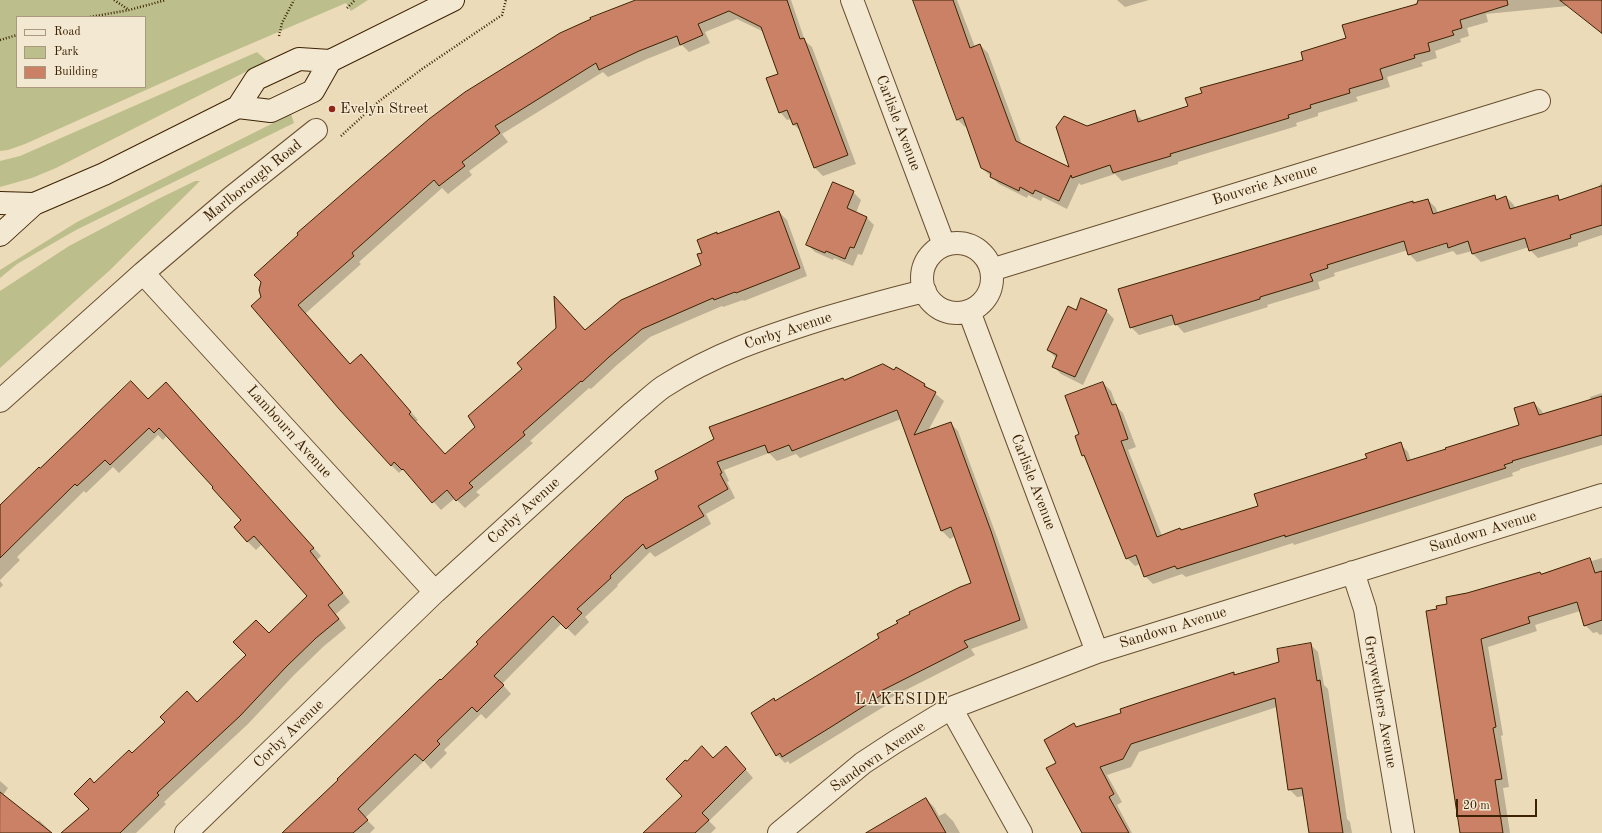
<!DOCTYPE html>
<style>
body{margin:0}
#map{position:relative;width:1602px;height:833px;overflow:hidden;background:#ecdbb9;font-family:"Old Standard TT",serif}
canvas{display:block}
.legend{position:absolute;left:16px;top:16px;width:130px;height:72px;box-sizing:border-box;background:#f3e8d2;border:1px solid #aa997f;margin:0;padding:5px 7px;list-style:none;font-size:12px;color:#3c2202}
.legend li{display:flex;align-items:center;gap:8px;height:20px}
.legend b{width:20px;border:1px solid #aa997f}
.scale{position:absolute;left:1456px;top:799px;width:81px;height:18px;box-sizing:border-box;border:2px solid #3c2202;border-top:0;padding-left:5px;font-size:12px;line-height:14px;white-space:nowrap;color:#3c2202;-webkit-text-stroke:3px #f3e8d2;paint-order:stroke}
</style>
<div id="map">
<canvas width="1602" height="833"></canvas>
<ul class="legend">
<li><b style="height:5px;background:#f3e8d2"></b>Road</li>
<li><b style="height:11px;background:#bcbf8c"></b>Park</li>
<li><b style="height:11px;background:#cb8165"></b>Building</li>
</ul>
<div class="scale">20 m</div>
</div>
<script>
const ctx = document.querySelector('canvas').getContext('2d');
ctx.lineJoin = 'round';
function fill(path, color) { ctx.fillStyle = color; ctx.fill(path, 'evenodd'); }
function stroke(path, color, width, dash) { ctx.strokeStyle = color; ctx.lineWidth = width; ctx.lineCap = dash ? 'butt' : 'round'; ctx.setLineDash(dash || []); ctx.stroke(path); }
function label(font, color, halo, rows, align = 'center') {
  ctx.font = font + ' "Old Standard TT",serif'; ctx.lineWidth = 3; ctx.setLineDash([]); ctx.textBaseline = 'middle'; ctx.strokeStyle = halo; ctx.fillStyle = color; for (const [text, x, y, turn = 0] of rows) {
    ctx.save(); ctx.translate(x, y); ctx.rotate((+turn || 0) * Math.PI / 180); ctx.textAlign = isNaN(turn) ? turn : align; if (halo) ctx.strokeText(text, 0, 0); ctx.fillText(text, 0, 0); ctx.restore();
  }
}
fill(new Path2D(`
 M 0,0 L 368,0 L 351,11 L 346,3 L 213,60 L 25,144 L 8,150 L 0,151 ZM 17,17 L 145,17 L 145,87 L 17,87 Z
 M 257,52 L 267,61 L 56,168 L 32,178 L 0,187 L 0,161 L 20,156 Z
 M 291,114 L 294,123 L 76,230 L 17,264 L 0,278 L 0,270 L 77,222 Z
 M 195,181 L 200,181 L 109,271 L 0,368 L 0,291 L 69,246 L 158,199 Z`), '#bcbf8c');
fill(new Path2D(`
 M 640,0 L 791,0 L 805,41 L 812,47 L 856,164 L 823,176 L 815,168 L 802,132 L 793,124 L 791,119 L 787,120 L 780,112 L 779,75 L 764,32 L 737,19 L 705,32 L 710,43 L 689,52 L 682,45 L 647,59 L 608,77 L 603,72 L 502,134 L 508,142 L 469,171 L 472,175 L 448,194 L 442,188 L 359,262 L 361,264 L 306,313 L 351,365 L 361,355 L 369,363 L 418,420 L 416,422 L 445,455 L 585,331 L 702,266 L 703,253 L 717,233 L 718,235 L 779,212 L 787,220 L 807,276 L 744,301 L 743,300 L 723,307 L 722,306 L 650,337 L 617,365 L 591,389 L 589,388 L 530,441 L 533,443 L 476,492 L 480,495 L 465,508 L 455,498 L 441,510 L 411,477 L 403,469 L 399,473 L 391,465 L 252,306 L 561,34 L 591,19 Z
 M 919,0 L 957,0 L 975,47 L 980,45 L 988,53 L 1022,145 L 1070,169 L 1087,127 L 1134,112 L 1143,121 L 1189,107 L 1304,60 L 1413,6 L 1419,0 L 1602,0 L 1602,34 L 1568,6 L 1486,14 L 1488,22 L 1467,28 L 1469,36 L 1460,39 L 1461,42 L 1435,51 L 1437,58 L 1421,63 L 1423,66 L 1387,77 L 1390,87 L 1356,97 L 1358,101 L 1318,113 L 1318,116 L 1296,123 L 1297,126 L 1178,162 L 1178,164 L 1122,181 L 1115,174 L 1081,185 L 1079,183 L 1067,209 L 1043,197 L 1041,201 L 1028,195 L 1027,198 L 999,184 L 982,168 L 967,126 L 965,127 L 957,119 Z
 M 1117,0 L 1149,0 L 1125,7 Z
 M 1602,182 L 1602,235 L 1578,243 L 1578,246 L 1538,258 L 1530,250 L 1529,247 L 1481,262 L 1473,254 L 1472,251 L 1457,255 L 1453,251 L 1417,262 L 1409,254 L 1408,250 L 1334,273 L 1335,276 L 1318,282 L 1320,289 L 1267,305 L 1268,307 L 1184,333 L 1176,324 L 1139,335 L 1131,327 L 1413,202 L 1415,204 L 1428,200 L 1436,208 L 1438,214 L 1494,196 L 1498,200 L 1506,197 L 1514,205 L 1515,209 L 1557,196 L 1561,200 L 1597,189 ZM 1452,240 L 1452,242 L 1413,254 L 1413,252 Z
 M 853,192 L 861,200 L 856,213 L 866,217 L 874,225 L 862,255 L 858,254 L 853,266 L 834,258 L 833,260 L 815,252 L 807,244 Z
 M 1076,311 L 1106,311 L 1114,319 L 1083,385 L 1061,374 L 1053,366 L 1056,358 L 1048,350 Z
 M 896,368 L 925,385 L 944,401 L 928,431 L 950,423 L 958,431 L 998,540 L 1028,628 L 971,649 L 975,655 L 888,699 L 890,703 L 839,734 L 790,764 L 788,761 L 785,763 L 777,755 L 776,702 L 972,584 L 955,536 L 950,539 L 942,531 L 901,419 L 800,458 L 796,454 L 777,461 L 769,453 L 724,470 L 729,481 L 727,482 L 735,498 L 706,514 L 711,524 L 655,557 L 650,552 L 617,585 L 618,586 L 585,617 L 589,622 L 575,636 L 562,623 L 502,684 L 511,694 L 486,719 L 481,714 L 444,750 L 447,753 L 431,769 L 424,761 L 365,818 L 375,828 L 370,833 L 282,833 L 441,682 L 626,499 L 844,381 L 895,371 Z
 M 1103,383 L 1111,391 L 1117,407 L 1123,413 L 1136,447 L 1128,450 L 1162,536 L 1259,506 L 1400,444 L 1408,452 L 1411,461 L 1521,426 L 1534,403 L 1542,411 L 1543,415 L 1591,401 L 1590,397 L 1602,393 L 1602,445 L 1520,469 L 1520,470 L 1512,473 L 1513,476 L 1294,545 L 1293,543 L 1186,577 L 1182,574 L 1153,584 L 1145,576 L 1140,564 L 1135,566 L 1127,558 L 1086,458 L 1083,455 L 1080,435 Z
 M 174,391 L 321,556 L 317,560 L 350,602 L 336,614 L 346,628 L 324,646 L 294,675 L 248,724 L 164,802 L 166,804 L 136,833 L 108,833 L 90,809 L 94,784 L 197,703 L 308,596 L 262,544 L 256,550 L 248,542 L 235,527 L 242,520 L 215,487 L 167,435 L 163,440 L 158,435 L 119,473 L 113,467 L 86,493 L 84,491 L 17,557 L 20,560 L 0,580 L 0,506 L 40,470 L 148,400 Z
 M 1602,558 L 1602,634 L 1600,635 L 1597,632 L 1593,633 L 1585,625 L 1580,611 L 1535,625 L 1537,631 L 1488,647 L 1503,735 L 1501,736 L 1509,787 L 1503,788 L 1510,833 L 1465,833 L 1438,610 L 1467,594 L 1540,573 L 1542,574 L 1590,559 L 1592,561 Z
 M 0,581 L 3,585 L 0,588 Z
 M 1310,644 L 1318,652 L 1324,685 L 1328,689 L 1347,819 L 1350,822 L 1352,833 L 1310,833 L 1304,796 L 1297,797 L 1289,789 L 1277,707 L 1139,752 L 1131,767 L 1107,775 L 1122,802 L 1117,805 L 1132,833 L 1082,833 L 1058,763 L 1074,725 L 1077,728 L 1233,674 L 1236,676 L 1280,662 Z
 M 726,747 L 753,778 L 709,821 L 716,828 L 711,833 L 645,833 L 683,796 L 713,759 Z
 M 0,781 L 8,788 L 3,795 L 37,822 L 39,820 L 52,833 L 0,833 Z
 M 926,799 L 934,807 L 939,816 L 945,813 L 953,821 L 960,833 L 868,833 Z`), '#0003');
const building = new Path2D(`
 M 636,0 L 787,0 L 800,39 L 804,38 L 848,155 L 814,168 L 797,123 L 793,125 L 787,110 L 779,113 L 766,78 L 778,74 L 761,27 L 729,11 L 698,24 L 703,35 L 680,45 L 677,36 L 639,51 L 599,70 L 596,63 L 495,126 L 500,133 L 462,162 L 465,166 L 439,186 L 434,180 L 352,253 L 354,256 L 298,305 L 350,364 L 361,354 L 411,412 L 409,414 L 445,454 L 475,427 L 468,416 L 522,369 L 517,363 L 556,328 L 554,296 L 585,330 L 621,300 L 701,265 L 697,254 L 702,253 L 697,240 L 717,232 L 717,234 L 779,211 L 800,268 L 736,293 L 735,292 L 714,300 L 713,298 L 642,329 L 609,357 L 582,382 L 581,381 L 523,432 L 525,435 L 469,483 L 473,487 L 456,501 L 447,490 L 432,503 L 403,469 L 402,470 L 394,462 L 391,466 L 339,409 L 251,306 L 261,297 L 259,290 L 261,282 L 254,275 L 298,235 L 297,233 L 342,194 L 429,119 L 465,92 L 560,33 L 591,19 L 590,18 Z
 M 913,0 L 953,0 L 970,48 L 980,44 L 1016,141 L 1069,167 L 1056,127 L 1064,116 L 1087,126 L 1135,110 L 1138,122 L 1188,106 L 1185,98 L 1202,93 L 1200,88 L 1303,60 L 1301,52 L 1346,38 L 1342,25 L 1417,4 L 1418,0 L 1507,0 L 1508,5 L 1460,20 L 1462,28 L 1452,31 L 1454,35 L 1428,43 L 1430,51 L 1414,55 L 1415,58 L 1380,69 L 1383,79 L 1349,89 L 1350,93 L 1310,105 L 1311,108 L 1288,115 L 1289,118 L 1170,154 L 1171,156 L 1113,173 L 1110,165 L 1072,178 L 1071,175 L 1059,201 L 1035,190 L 1033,194 L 1020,187 L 1019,191 L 990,177 L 991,173 L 981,168 L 963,117 L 957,120 Z
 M 1560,0 L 1602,0 L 1602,33 Z
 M 833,182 L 854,191 L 847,208 L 867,217 L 854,248 L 850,247 L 845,259 L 826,251 L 825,253 L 806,245 Z
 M 1602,186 L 1602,225 L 1570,235 L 1571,238 L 1529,251 L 1525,238 L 1472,254 L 1468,241 L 1448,248 L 1447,243 L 1408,255 L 1404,241 L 1327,265 L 1328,268 L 1310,274 L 1313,281 L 1260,297 L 1260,299 L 1175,325 L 1172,315 L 1130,328 L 1118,289 L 1413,201 L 1413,203 L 1428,199 L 1433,214 L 1495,195 L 1496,200 L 1506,196 L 1510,209 L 1558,195 L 1559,200 Z
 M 1081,298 L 1107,310 L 1075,377 L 1052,367 L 1057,355 L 1047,350 L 1068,306 L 1076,310 Z
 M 883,364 L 894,370 L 896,367 L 925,384 L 924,386 L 936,392 L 914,435 L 951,422 L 991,531 L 1020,620 L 964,641 L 968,647 L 881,691 L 883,694 L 831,727 L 782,757 L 780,753 L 776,756 L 751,713 L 774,698 L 775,701 L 879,638 L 877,634 L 898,623 L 896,621 L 910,614 L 909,612 L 960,587 L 971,583 L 951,527 L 941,531 L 897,410 L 792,451 L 789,445 L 768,453 L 765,445 L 717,462 L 722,473 L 720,474 L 728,489 L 698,506 L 704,516 L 646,549 L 643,544 L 610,576 L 611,578 L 577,609 L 582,613 L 566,629 L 553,616 L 494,676 L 504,685 L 477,712 L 472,707 L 437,741 L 440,744 L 423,761 L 415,754 L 358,809 L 368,820 L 353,833 L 282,833 L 338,780 L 337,779 L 440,679 L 441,680 L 478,644 L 476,642 L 625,498 L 658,479 L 655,471 L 714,439 L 709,427 L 843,378 L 844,380 Z
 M 131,381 L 148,399 L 166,382 L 314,548 L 310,551 L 343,593 L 328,605 L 339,619 L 316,638 L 286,667 L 240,716 L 157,793 L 159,795 L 120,833 L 61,833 L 89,809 L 74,794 L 90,778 L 94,783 L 129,750 L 132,753 L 165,722 L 160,717 L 187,691 L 197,702 L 246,655 L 233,642 L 256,620 L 269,633 L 307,596 L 254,536 L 247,542 L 234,527 L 241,520 L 212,488 L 213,487 L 159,428 L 154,433 L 149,428 L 110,465 L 105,460 L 77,486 L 75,484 L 0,558 L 0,505 L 39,467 L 40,468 Z
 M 1103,382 L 1112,405 L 1116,404 L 1128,439 L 1121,441 L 1157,537 L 1180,528 L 1181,530 L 1258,506 L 1254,494 L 1367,458 L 1365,454 L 1401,442 L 1407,461 L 1446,449 L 1445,448 L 1519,425 L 1514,408 L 1534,402 L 1539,415 L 1602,396 L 1602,435 L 1512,461 L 1513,462 L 1504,465 L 1506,468 L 1285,537 L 1285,535 L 1177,569 L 1175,566 L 1144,577 L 1136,555 L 1126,559 L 1084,455 L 1082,456 L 1075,436 L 1079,434 L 1065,396 Z
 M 1590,558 L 1595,573 L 1602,571 L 1602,620 L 1584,626 L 1577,602 L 1528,617 L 1530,623 L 1481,639 L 1496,727 L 1493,728 L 1502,779 L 1495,780 L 1503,833 L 1460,833 L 1426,611 L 1437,609 L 1436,606 L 1447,604 L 1446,597 L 1467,593 L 1540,572 L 1541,574 Z
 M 1311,643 L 1317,681 L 1320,680 L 1343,833 L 1309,833 L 1302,788 L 1288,790 L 1275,698 L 1131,744 L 1123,759 L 1100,767 L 1114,794 L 1109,797 L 1129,833 L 1082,833 L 1046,768 L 1056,763 L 1044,740 L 1074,723 L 1076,727 L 1121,713 L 1120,709 L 1150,699 L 1234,672 L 1234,675 L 1279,662 L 1277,649 Z
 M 702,746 L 713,758 L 726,746 L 746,769 L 702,813 L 709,820 L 695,833 L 643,833 L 682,796 L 666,779 L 685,760 L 687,761 Z
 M 0,792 L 52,833 L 0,833 Z
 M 926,798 L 946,833 L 866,833 Z`);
fill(building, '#cb8165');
stroke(building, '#3c2202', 1);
const street = new Path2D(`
 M 852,0 L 944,245
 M922 278a35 35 0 1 1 70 0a35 35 0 1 1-70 0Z
 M 991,270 L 1539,101
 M 143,273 L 435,592
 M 969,311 L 1097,652
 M 0,401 L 143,273 L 232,197 L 316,130
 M 1353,572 L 1365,609 L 1403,833
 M 951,708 L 1021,833
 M 186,833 L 435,592 L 633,412 C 643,404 653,394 663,387 C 714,354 765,337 822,319 C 856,309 890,299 925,291
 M 779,833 L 863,763 L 895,742 L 951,708 L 1097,652 L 1602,495`);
const secondary = new Path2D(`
 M 238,107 L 271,111 L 313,91 L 330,61
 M 0,203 L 34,204
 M 0,235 L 34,204 L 104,174 L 238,107 L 256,79 L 299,59 L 330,61 L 453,0`);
stroke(street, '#685030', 24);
stroke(secondary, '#3c2202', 24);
stroke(new Path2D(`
 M 114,0 L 129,10
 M 347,8 L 355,0
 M 90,17 L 129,10 L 166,0
 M 279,36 L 282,23 L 294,0
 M 0,40 L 17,35
 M 341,136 L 378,102 L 422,69 L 502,15 L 506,0`), '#3c2202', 2.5, [1, 2]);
stroke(street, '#f3e8d2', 22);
stroke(secondary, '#f3e8d2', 22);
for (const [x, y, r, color] of [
 [332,109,4,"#8f2418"]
]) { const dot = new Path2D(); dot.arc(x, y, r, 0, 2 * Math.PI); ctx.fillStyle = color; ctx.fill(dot); stroke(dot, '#f3e8d2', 1.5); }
label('15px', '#3c2202', '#f3e8d2', [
 ["Evelyn Street",340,109]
], 'left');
label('15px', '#3c2202', '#f3e8d2', [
 ["Carlisle Avenue",898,123,69],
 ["Marlborough Road",253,181,-39],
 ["Bouverie Avenue",1265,185,-17],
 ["Corby Avenue",788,331,-18],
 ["Lambourn Avenue",289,432,48],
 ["Carlisle Avenue",1033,482,69],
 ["Corby Avenue",524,511,-42],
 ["Sandown Avenue",1483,532,-17],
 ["Sandown Avenue",1173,628,-17],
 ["Greywethers Avenue",1380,702,80],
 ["Corby Avenue",289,734,-44],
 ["Sandown Avenue",878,757,-35]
]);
ctx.letterSpacing = '1px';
label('16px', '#3c2202', '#f3e8d2', [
 ["LAKESIDE",902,700]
]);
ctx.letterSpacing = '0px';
</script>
